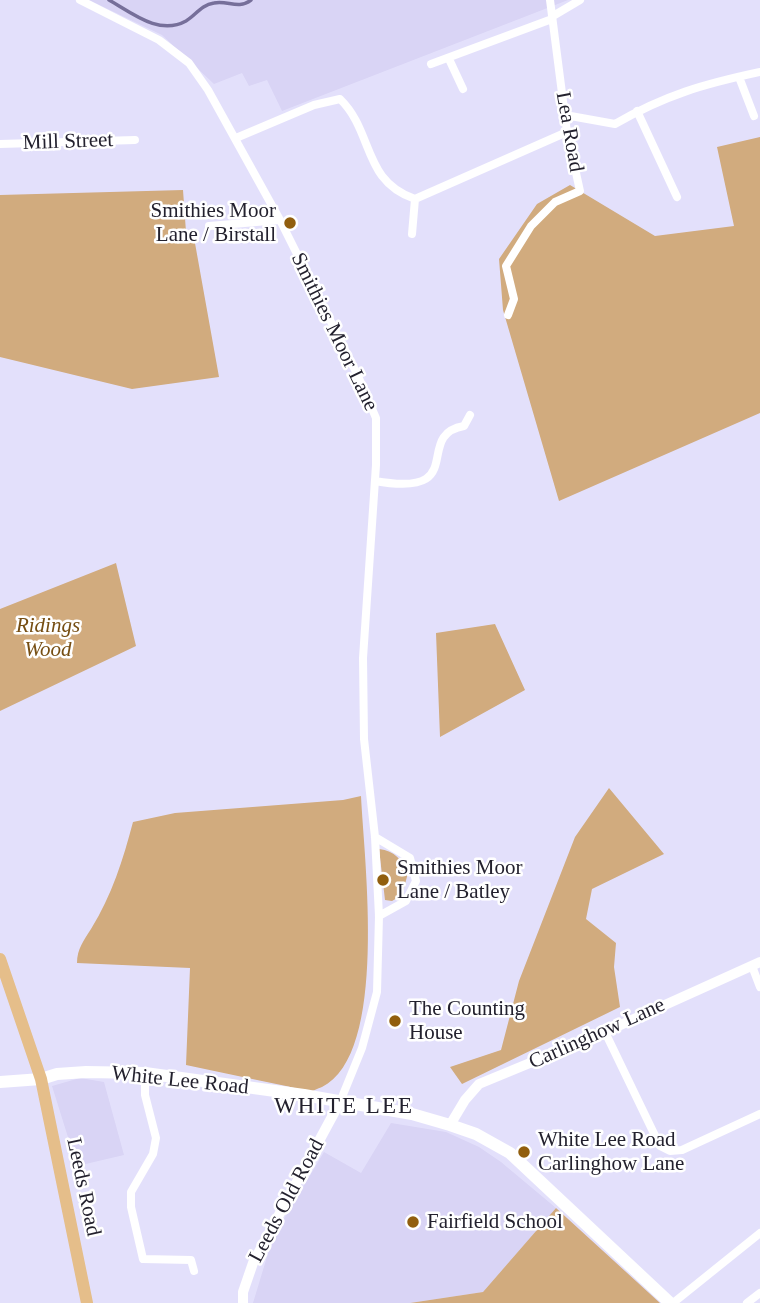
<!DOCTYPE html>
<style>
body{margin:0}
canvas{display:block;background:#e3e0fb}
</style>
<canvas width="760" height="1303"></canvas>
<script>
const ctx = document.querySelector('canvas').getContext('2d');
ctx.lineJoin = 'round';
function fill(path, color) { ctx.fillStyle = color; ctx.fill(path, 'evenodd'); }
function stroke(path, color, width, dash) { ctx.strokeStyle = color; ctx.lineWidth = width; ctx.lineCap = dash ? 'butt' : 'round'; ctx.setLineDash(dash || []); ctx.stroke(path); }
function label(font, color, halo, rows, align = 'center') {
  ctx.font = font + ' "Times New Roman",serif'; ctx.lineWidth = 5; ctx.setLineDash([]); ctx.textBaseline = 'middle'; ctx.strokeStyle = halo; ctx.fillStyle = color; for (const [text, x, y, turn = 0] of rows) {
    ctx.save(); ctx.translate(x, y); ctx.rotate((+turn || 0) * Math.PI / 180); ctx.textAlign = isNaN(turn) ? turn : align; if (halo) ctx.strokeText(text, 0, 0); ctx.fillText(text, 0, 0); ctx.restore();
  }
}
fill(new Path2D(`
 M 89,0 L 568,0 L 282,111 L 267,80 L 249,86 L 242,73 L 214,84 L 162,35 Z
 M 80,1078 L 104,1082 L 124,1155 L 77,1166 L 52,1086 Z
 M 391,1123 L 446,1132 L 479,1147 L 501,1162 L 556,1208 L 483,1292 L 410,1303 L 253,1303 L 273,1237 L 324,1152 L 361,1173 Z`), '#d9d4f5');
fill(new Path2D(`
 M 760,137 L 760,413 L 559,501 L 503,310 L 499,259 L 537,204 L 570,185 L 655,236 L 734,226 L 717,147 Z
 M 183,190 L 186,232 L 193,232 L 219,377 L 132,389 L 0,357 L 0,195 Z
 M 116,563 L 136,646 L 0,711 L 0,609 Z
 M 495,624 L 525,690 L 440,737 L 436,633 Z
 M 609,788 L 664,854 L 592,889 L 586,919 L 616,943 L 614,967 L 620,1007 L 462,1084 L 450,1067 L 501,1050 L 519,981 L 575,837 Z
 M 361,796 C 364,860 389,1054 322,1087 C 321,1087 313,1091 312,1091 C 304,1092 293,1087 286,1086 C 252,1079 219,1072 186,1065 L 190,968 L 77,963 C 77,949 84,940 91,929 C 112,895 123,860 133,822 L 175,813 L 343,800 Z
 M 379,849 C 395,851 402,860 408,873 L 402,895 L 392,901 L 385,900 Z
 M 556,1208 L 660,1303 L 410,1303 L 483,1292 Z`), '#d1ab7e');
stroke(new Path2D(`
 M 109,0 C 132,13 159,36 186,21 C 196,15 201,5 214,3 C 228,0 238,10 251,0`), '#766f9a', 3.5);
stroke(new Path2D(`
 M 80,0 L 159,40 L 189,63 L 208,90 L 280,220 L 358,376 L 376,418 L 376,465 L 363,658 L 364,739 L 375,837 L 379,916 L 377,992 L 362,1048 L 340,1102
 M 553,16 L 580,0
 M 449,59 L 463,89
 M 431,64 L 552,19
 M 739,77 L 754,116
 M 637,111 L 677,197
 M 565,115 L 615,124 C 665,95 704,84 760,72
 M 236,138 L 314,105 L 340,99 C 374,132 362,181 415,199 L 567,132
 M 0,144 L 135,140
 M 209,226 L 280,220
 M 412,234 L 415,199
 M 508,315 L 514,299 L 506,266 L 531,226 L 555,202 L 580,191 L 567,132 L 550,0
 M 375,481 C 471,498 412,435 464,426 L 470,415
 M 375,837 L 410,858 L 416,881 L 406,901 L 379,916
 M 752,966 L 760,987
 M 605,1032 L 660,1146 L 670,1151 L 682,1150 L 760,1114
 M 145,1073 L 145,1095 L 156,1138 L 153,1154 L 131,1192 L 131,1207 L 143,1259 L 191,1260 L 194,1271
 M 673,1303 L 760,1233
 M 747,1303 L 760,1293`), '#fff', 8);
stroke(new Path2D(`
 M 450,1125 L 465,1100 L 479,1084 L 605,1032 L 760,962
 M 243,1303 L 243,1292 L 253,1263 L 340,1102`), '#fff', 10);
stroke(new Path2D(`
 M 0,1082 L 41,1079 L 57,1074 L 86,1072 L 145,1073 L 304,1095 L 412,1114 L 450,1125 L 476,1134 L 510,1153 L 670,1303`), '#fff', 12);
stroke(new Path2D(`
 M 0,959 L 41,1079 L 87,1303`), '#e5be8a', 12);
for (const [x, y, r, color] of [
 [290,223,7,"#915e0e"],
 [383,880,7,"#915e0e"],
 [395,1021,7,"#915e0e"],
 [524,1152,7,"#915e0e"],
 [413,1222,7,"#915e0e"]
]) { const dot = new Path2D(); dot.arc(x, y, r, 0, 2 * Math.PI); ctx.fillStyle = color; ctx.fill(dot); stroke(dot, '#fff', 2.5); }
label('21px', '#23212e', '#fff', [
 ["Lea Road",569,132,80],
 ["Mill Street",68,142,-2],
 ["Smithies Moor Lane",334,332,64],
 ["Carlinghow Lane",597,1034,-24],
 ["White Lee Road",180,1081,6],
 ["Leeds Road",83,1187,78],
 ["Leeds Old Road",287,1201,-62]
]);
label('21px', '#23212e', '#fff', [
 ["Smithies Moor",276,211,"right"],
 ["Lane / Birstall",276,235,"right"],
 ["Smithies Moor",397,868],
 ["Lane / Batley",397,892],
 ["The Counting",409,1009],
 ["House",409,1033],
 ["White Lee Road",538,1140],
 ["Carlinghow Lane",538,1164],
 ["Fairfield School",427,1222]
], 'left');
label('italic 21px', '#764e13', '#fff', [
 ["Ridings",48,626],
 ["Wood",48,650]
]);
ctx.letterSpacing = '2px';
label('23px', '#23212e', '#fff', [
 ["WHITE LEE",344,1107]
]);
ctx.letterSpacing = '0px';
</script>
